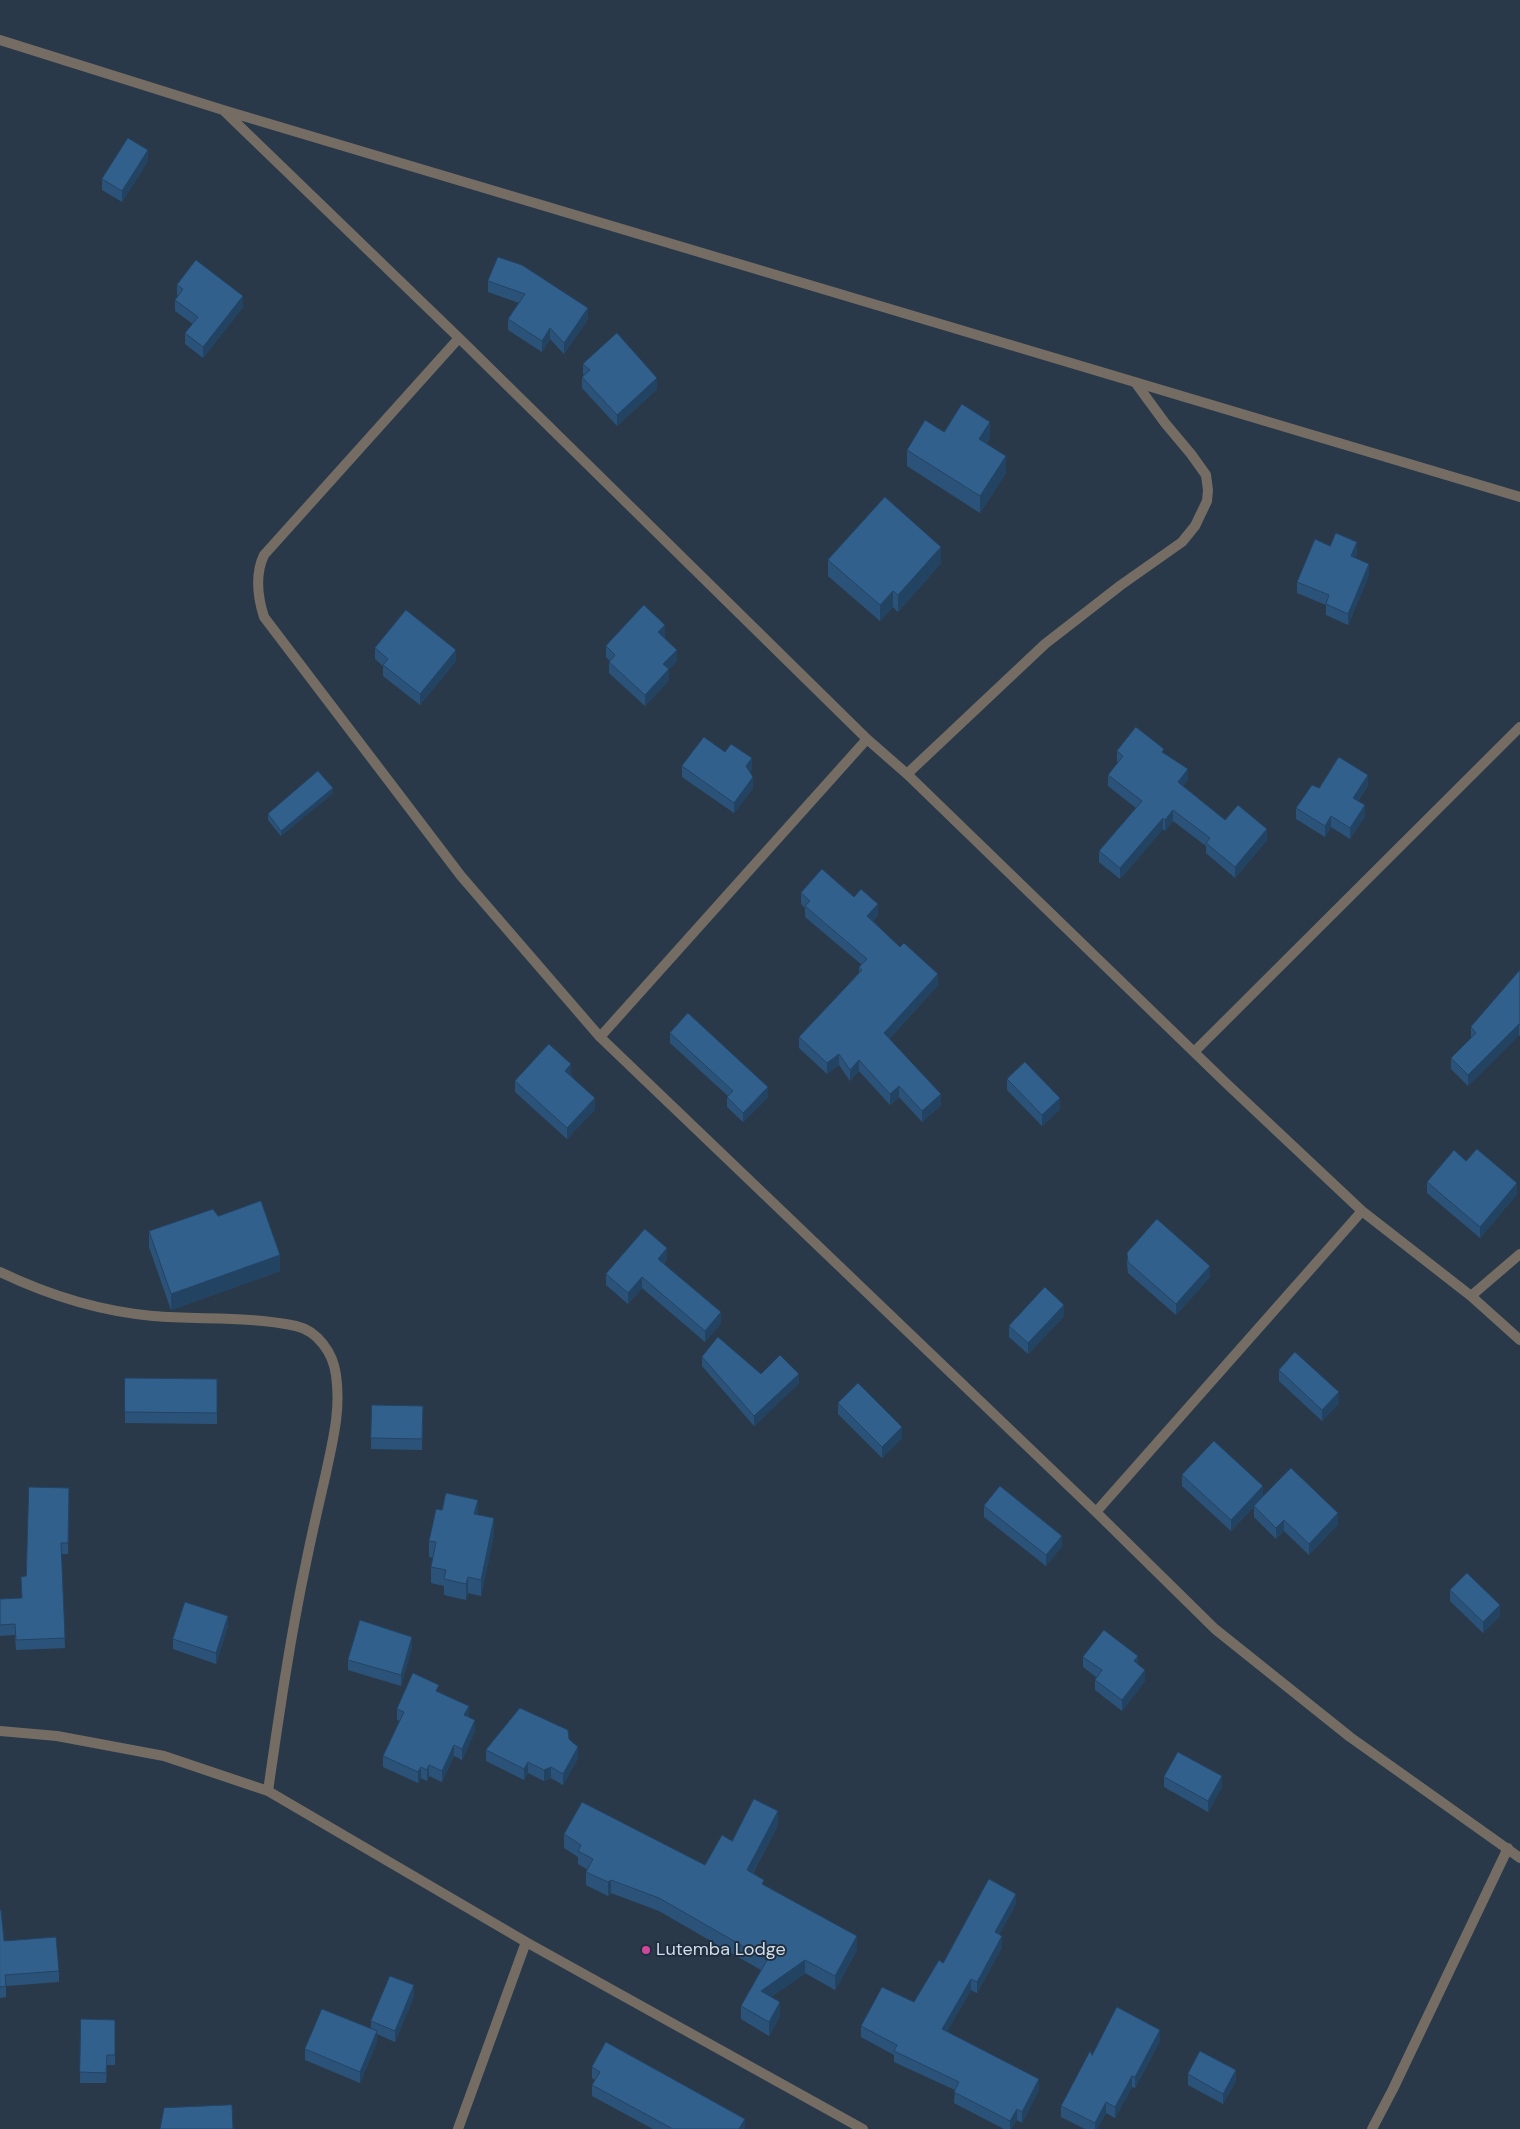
<!DOCTYPE html>
<style>
body{margin:0}
canvas{display:block;background:#293949}
</style>
<canvas width="1520" height="2129"></canvas>
<script>
const ctx = document.querySelector('canvas').getContext('2d');
ctx.lineJoin = 'round';
function stroke(path, color, width, dash) { ctx.strokeStyle = color; ctx.lineWidth = width; ctx.lineCap = dash ? 'butt' : 'round'; ctx.setLineDash(dash || []); ctx.stroke(path); }
function fill(path, color) { ctx.fillStyle = color; ctx.fill(path, 'evenodd'); }
function label(font, color, halo, rows, align = 'center') {
  ctx.font = font + ' "DM Sans",sans-serif'; ctx.lineWidth = 4; ctx.setLineDash([]); ctx.textBaseline = 'middle'; ctx.strokeStyle = halo; ctx.fillStyle = color; for (const [text, x, y, turn = 0] of rows) {
    ctx.save(); ctx.translate(x, y); ctx.rotate((+turn || 0) * Math.PI / 180); ctx.textAlign = isNaN(turn) ? turn : align; if (halo) ctx.strokeText(text, 0, 0); ctx.fillText(text, 0, 0); ctx.restore();
  }
}
stroke(new Path2D(`
 M 0,40 L 223,110 L 1520,497
 M 223,110 L 459,338 L 867,739 L 907,774 L 1227,1084 L 1362,1211 L 1471,1296 L 1520,1340
 M 459,338 L 264,555 C 255,574 258,598 264,617 L 461,876 L 600,1037 L 1096,1512 L 1215,1629 L 1350,1737 L 1520,1858
 M 907,774 L 1045,644 L 1121,585 L 1182,542 L 1195,526 L 1207,501 L 1208,490 L 1206,475 L 1191,454 L 1165,423 L 1135,382
 M 600,1037 L 867,739
 M 1195,1051 L 1520,727
 M 0,1272 C 48,1295 99,1311 153,1316 C 200,1320 249,1316 296,1326 C 318,1331 333,1353 336,1375 C 341,1410 333,1439 326,1473 C 319,1503 312,1533 306,1563 C 290,1638 279,1715 268,1791
 M 1471,1296 L 1520,1254
 M 1096,1512 L 1362,1211
 M 0,1731 L 57,1736 L 164,1756 L 268,1791 L 526,1942 L 863,2129
 M 458,2129 L 526,1942
 M 1372,2129 L 1393,2089 L 1508,1848`), '#756d64', 10);
fill(new Path2D(`
 M 148,161 L 122,202 L 102,190 L 102,179 Z
 M 498,257 L 588,319 L 564,354 L 550,339 L 542,352 L 508,330 L 508,319 L 519,303 L 488,292 L 488,281 Z
 M 177,285 L 243,307 L 203,358 L 185,344 L 185,333 L 193,324 L 175,311 L 175,300 L 178,296 L 177,295 Z
 M 583,364 L 657,389 L 617,426 L 582,388 L 582,377 L 584,375 L 583,374 Z
 M 944,432 L 990,438 L 986,444 L 1006,473 L 980,513 L 907,466 L 907,450 Z
 M 1330,546 L 1357,553 L 1355,558 L 1369,575 L 1348,625 L 1326,615 L 1326,605 L 1297,593 L 1297,582 Z
 M 828,560 L 941,563 L 898,612 L 893,607 L 880,621 L 828,576 Z
 M 665,636 L 664,638 L 677,661 L 669,669 L 669,680 L 645,706 L 609,673 L 609,662 L 610,661 L 606,657 L 606,646 Z
 M 375,648 L 456,661 L 420,705 L 383,676 L 383,666 L 375,659 Z
 M 1117,751 L 1164,753 L 1188,780 L 1183,786 L 1225,820 L 1267,840 L 1235,878 L 1206,853 L 1206,846 L 1173,821 L 1165,831 L 1163,829 L 1120,879 L 1099,862 L 1099,851 L 1136,808 L 1108,786 L 1108,775 L 1118,763 L 1117,762 Z
 M 725,752 L 752,769 L 749,772 L 753,788 L 734,813 L 682,777 L 682,766 Z
 M 1368,786 L 1358,801 L 1365,816 L 1350,839 L 1331,827 L 1325,837 L 1296,819 L 1296,808 L 1319,788 Z
 M 333,793 L 281,836 L 268,820 L 268,814 Z
 M 801,893 L 854,897 L 878,915 L 873,921 L 938,985 L 889,1039 L 941,1105 L 922,1122 L 899,1097 L 890,1105 L 859,1071 L 850,1081 L 839,1065 L 827,1074 L 799,1048 L 799,1037 L 859,973 L 859,967 L 862,965 L 805,917 L 805,908 L 801,904 Z
 M 1520,970 L 1520,1036 L 1519,1035 L 1468,1086 L 1451,1069 L 1451,1058 L 1471,1038 L 1471,1027 Z
 M 670,1033 L 768,1097 L 743,1122 L 727,1107 L 727,1097 L 728,1096 L 670,1043 Z
 M 571,1075 L 595,1109 L 567,1139 L 515,1092 L 515,1081 Z
 M 1007,1079 L 1060,1109 L 1042,1126 L 1007,1090 Z
 M 1466,1161 L 1517,1194 L 1480,1238 L 1427,1193 L 1427,1182 Z
 M 218,1216 L 280,1271 L 171,1310 L 149,1247 L 149,1231 Z
 M 1127,1253 L 1210,1277 L 1176,1315 L 1128,1273 L 1127,1264 Z
 M 667,1259 L 664,1263 L 721,1323 L 705,1342 L 642,1288 L 628,1304 L 606,1285 L 606,1274 Z
 M 1064,1316 L 1028,1354 L 1009,1337 L 1009,1326 Z
 M 702,1357 L 761,1374 L 799,1383 L 754,1426 L 702,1366 Z
 M 1279,1370 L 1339,1403 L 1322,1421 L 1279,1381 Z
 M 125,1378 L 217,1379 L 217,1424 L 125,1423 Z
 M 838,1403 L 902,1438 L 882,1458 L 838,1414 Z
 M 372,1405 L 423,1406 L 422,1450 L 371,1449 Z
 M 1182,1475 L 1263,1497 L 1231,1531 L 1182,1486 Z
 M 69,1488 L 68,1554 L 61,1554 L 65,1648 L 16,1650 L 15,1635 L 0,1636 L 0,1599 L 22,1598 L 26,1576 Z
 M 984,1506 L 1062,1546 L 1046,1566 L 984,1517 Z
 M 1254,1506 L 1338,1524 L 1309,1555 L 1284,1531 L 1276,1539 L 1254,1517 Z
 M 442,1510 L 478,1515 L 494,1534 L 481,1596 L 468,1593 L 466,1600 L 444,1595 L 444,1586 L 431,1583 L 431,1567 L 433,1558 L 429,1557 L 429,1541 Z
 M 1450,1590 L 1500,1616 L 1483,1633 L 1450,1601 Z
 M 228,1626 L 216,1664 L 173,1649 L 173,1639 Z
 M 412,1647 L 401,1686 L 348,1670 L 348,1660 Z
 M 1083,1657 L 1138,1665 L 1145,1681 L 1122,1711 L 1095,1690 L 1095,1680 L 1096,1677 L 1083,1667 Z
 M 439,1692 L 469,1717 L 475,1731 L 462,1760 L 454,1756 L 442,1782 L 429,1776 L 427,1781 L 421,1778 L 418,1783 L 383,1767 L 383,1756 L 400,1721 L 397,1720 L 397,1709 Z
 M 569,1739 L 578,1758 L 563,1785 L 551,1778 L 544,1781 L 528,1773 L 524,1780 L 486,1761 L 486,1750 Z
 M 1164,1777 L 1222,1787 L 1208,1812 L 1164,1787 Z
 M 778,1825 L 753,1873 L 764,1885 L 857,1950 L 835,1990 L 805,1973 L 771,1997 L 780,2016 L 769,2036 L 741,2019 L 741,2006 L 761,1970 L 659,1911 L 611,1893 L 608,1896 L 586,1885 L 586,1872 L 588,1870 L 578,1864 L 578,1857 L 564,1848 L 564,1834 L 705,1865 L 732,1841 Z
 M 1016,1904 L 999,1934 L 1002,1947 L 977,1993 L 971,1990 L 947,2031 L 1039,2090 L 1022,2123 L 1017,2120 L 1011,2129 L 1004,2129 L 954,2103 L 955,2090 L 894,2062 L 894,2055 L 861,2037 L 861,2026 L 914,2002 L 943,1963 Z
 M 0,1910 L 4,1941 L 59,1971 L 59,1982 L 6,1986 L 6,1997 L 0,1998 Z
 M 414,1996 L 395,2042 L 377,2034 L 377,2042 L 360,2083 L 305,2060 L 305,2049 L 371,2029 L 371,2021 Z
 M 81,2019 L 115,2020 L 115,2065 L 107,2065 L 106,2083 L 80,2083 Z
 M 1160,2041 L 1135,2088 L 1132,2087 L 1115,2118 L 1106,2113 L 1097,2129 L 1085,2129 L 1061,2117 L 1061,2106 L 1092,2055 Z
 M 592,2067 L 745,2129 L 653,2129 L 592,2096 L 592,2085 L 595,2080 L 592,2078 Z
 M 1188,2074 L 1236,2081 L 1223,2104 L 1188,2085 Z`), '#2b5379');
fill(new Path2D(`
 M 148,150 L 148,161 L 122,202 L 122,191 Z
 M 243,296 L 243,307 L 203,358 L 203,347 Z
 M 588,308 L 588,319 L 564,354 L 564,343 Z
 M 550,328 L 550,339 L 542,352 L 542,341 Z
 M 657,378 L 657,389 L 617,426 L 617,415 Z
 M 990,422 L 990,438 L 979,455 L 979,439 Z
 M 1006,456 L 1006,473 L 980,513 L 980,496 Z
 M 1357,542 L 1357,553 L 1351,567 L 1351,556 Z
 M 941,547 L 941,563 L 898,612 L 898,595 Z
 M 1369,564 L 1369,575 L 1348,625 L 1348,614 Z
 M 893,591 L 893,607 L 880,621 L 880,605 Z
 M 665,625 L 665,636 L 658,643 L 658,632 Z
 M 456,650 L 456,661 L 420,705 L 420,694 Z
 M 677,650 L 677,661 L 663,675 L 663,664 Z
 M 669,669 L 669,680 L 645,706 L 645,695 Z
 M 752,758 L 752,769 L 746,777 L 746,766 Z
 M 1188,769 L 1188,780 L 1178,793 L 1178,782 Z
 M 1368,775 L 1368,786 L 1353,809 L 1353,798 Z
 M 753,777 L 753,788 L 734,813 L 734,803 Z
 M 333,788 L 333,793 L 281,836 L 281,831 Z
 M 1365,805 L 1365,816 L 1350,839 L 1350,828 Z
 M 1173,810 L 1173,821 L 1165,831 L 1165,820 Z
 M 1331,816 L 1331,827 L 1325,837 L 1325,826 Z
 M 1163,818 L 1163,829 L 1120,879 L 1120,868 Z
 M 1267,829 L 1267,840 L 1235,878 L 1235,867 Z
 M 878,904 L 878,915 L 867,927 L 867,916 Z
 M 938,974 L 938,985 L 884,1044 L 884,1033 Z
 M 1519,1024 L 1519,1035 L 1468,1086 L 1468,1075 Z
 M 839,1054 L 839,1065 L 827,1074 L 827,1063 Z
 M 859,1060 L 859,1071 L 850,1081 L 850,1070 Z
 M 571,1064 L 571,1075 L 565,1082 L 565,1071 Z
 M 899,1086 L 899,1097 L 890,1105 L 890,1094 Z
 M 768,1087 L 768,1097 L 743,1122 L 743,1113 Z
 M 941,1094 L 941,1105 L 922,1122 L 922,1111 Z
 M 595,1098 L 595,1109 L 567,1139 L 567,1128 Z
 M 1060,1098 L 1060,1109 L 1042,1126 L 1042,1115 Z
 M 1517,1183 L 1517,1194 L 1480,1238 L 1480,1227 Z
 M 667,1248 L 667,1259 L 658,1270 L 658,1259 Z
 M 280,1255 L 280,1271 L 171,1310 L 171,1294 Z
 M 1210,1266 L 1210,1277 L 1176,1315 L 1176,1304 Z
 M 642,1277 L 642,1288 L 628,1304 L 628,1293 Z
 M 1064,1305 L 1064,1316 L 1028,1354 L 1028,1343 Z
 M 721,1312 L 721,1323 L 705,1342 L 705,1331 Z
 M 799,1374 L 799,1383 L 754,1426 L 754,1416 Z
 M 1339,1392 L 1339,1403 L 1322,1421 L 1322,1410 Z
 M 902,1427 L 902,1438 L 882,1458 L 882,1447 Z
 M 1263,1486 L 1263,1497 L 1231,1531 L 1231,1520 Z
 M 478,1500 L 478,1516 L 474,1514 Z
 M 1338,1513 L 1338,1524 L 1309,1555 L 1309,1544 Z
 M 494,1518 L 494,1534 L 481,1596 L 481,1580 Z
 M 1284,1520 L 1284,1531 L 1276,1539 L 1276,1528 Z
 M 1062,1536 L 1062,1546 L 1046,1566 L 1046,1555 Z
 M 468,1577 L 468,1593 L 466,1600 L 466,1584 Z
 M 1500,1605 L 1500,1616 L 1483,1633 L 1483,1622 Z
 M 228,1616 L 228,1626 L 216,1664 L 216,1653 Z
 M 412,1637 L 412,1647 L 401,1686 L 401,1675 Z
 M 1138,1656 L 1138,1666 L 1134,1661 Z
 M 1145,1670 L 1145,1681 L 1122,1711 L 1122,1700 Z
 M 469,1706 L 469,1717 L 464,1715 Z
 M 475,1720 L 475,1731 L 462,1760 L 462,1749 Z
 M 454,1745 L 454,1756 L 442,1782 L 442,1771 Z
 M 578,1747 L 578,1758 L 563,1785 L 563,1774 Z
 M 528,1762 L 528,1773 L 524,1780 L 524,1769 Z
 M 429,1765 L 429,1776 L 427,1781 L 427,1770 Z
 M 421,1767 L 421,1778 L 418,1783 L 418,1772 Z
 M 551,1767 L 551,1778 L 544,1781 L 544,1770 Z
 M 1222,1776 L 1222,1787 L 1208,1812 L 1208,1801 Z
 M 778,1811 L 778,1825 L 747,1883 L 747,1870 Z
 M 611,1880 L 611,1893 L 608,1896 L 608,1882 Z
 M 1016,1894 L 1016,1904 L 995,1943 L 995,1932 Z
 M 857,1936 L 857,1950 L 835,1990 L 835,1976 Z
 M 1002,1936 L 1002,1947 L 977,1993 L 977,1982 Z
 M 805,1960 L 805,1973 L 761,2004 L 761,1991 Z
 M 971,1979 L 971,1990 L 942,2040 L 942,2029 Z
 M 414,1985 L 414,1996 L 395,2042 L 395,2031 Z
 M 780,2002 L 780,2016 L 769,2036 L 769,2022 Z
 M 1160,2030 L 1160,2041 L 1135,2088 L 1135,2077 Z
 M 377,2031 L 377,2042 L 360,2083 L 360,2072 Z
 M 1236,2070 L 1236,2081 L 1223,2104 L 1223,2094 Z
 M 1132,2076 L 1132,2087 L 1115,2118 L 1115,2107 Z
 M 1039,2079 L 1039,2090 L 1022,2123 L 1022,2112 Z
 M 1106,2102 L 1106,2113 L 1097,2129 L 1095,2129 L 1095,2123 Z
 M 1017,2109 L 1017,2120 L 1011,2129 L 1010,2129 L 1010,2121 Z
 M 745,2119 L 745,2129 L 739,2129 Z`), '#234363');
const building = new Path2D(`
 M 128,138 L 148,150 L 122,191 L 102,179 Z
 M 498,257 L 522,265 L 588,308 L 564,343 L 550,328 L 542,341 L 508,319 L 525,294 L 488,281 Z
 M 196,260 L 243,296 L 203,347 L 185,333 L 198,317 L 175,300 L 183,289 L 177,285 Z
 M 617,333 L 657,378 L 617,415 L 582,377 L 590,370 L 583,364 Z
 M 962,404 L 990,422 L 979,439 L 1006,456 L 980,496 L 907,450 L 925,420 L 944,432 Z
 M 885,497 L 941,547 L 898,595 L 893,591 L 880,605 L 828,560 Z
 M 1336,533 L 1357,542 L 1351,556 L 1369,564 L 1348,614 L 1326,604 L 1329,595 L 1297,582 L 1315,539 L 1330,546 Z
 M 644,605 L 665,625 L 658,632 L 677,650 L 663,664 L 669,669 L 645,695 L 609,662 L 615,655 L 606,646 Z
 M 406,610 L 456,650 L 420,694 L 383,665 L 388,659 L 375,648 Z
 M 1136,727 L 1164,749 L 1162,752 L 1188,769 L 1178,782 L 1225,820 L 1238,805 L 1267,829 L 1235,867 L 1206,843 L 1210,838 L 1173,810 L 1165,820 L 1163,818 L 1120,868 L 1099,851 L 1142,801 L 1108,775 L 1123,756 L 1117,751 Z
 M 704,737 L 725,752 L 731,744 L 752,758 L 746,766 L 753,777 L 734,803 L 682,766 Z
 M 1339,757 L 1368,775 L 1353,798 L 1365,805 L 1350,828 L 1331,816 L 1325,826 L 1296,808 L 1312,785 L 1319,788 Z
 M 318,771 L 333,788 L 281,831 L 268,814 Z
 M 822,869 L 854,897 L 861,889 L 878,904 L 867,916 L 900,947 L 904,943 L 938,974 L 884,1033 L 941,1094 L 922,1111 L 899,1086 L 890,1094 L 859,1060 L 850,1070 L 839,1054 L 827,1063 L 799,1037 L 862,970 L 859,967 L 867,959 L 805,906 L 810,901 L 801,893 Z
 M 1520,970 L 1520,1025 L 1519,1024 L 1468,1075 L 1451,1058 L 1476,1033 L 1471,1027 Z
 M 688,1013 L 768,1087 L 743,1113 L 727,1097 L 733,1091 L 670,1033 Z
 M 549,1044 L 571,1064 L 565,1071 L 595,1098 L 567,1128 L 515,1081 Z
 M 1025,1062 L 1060,1098 L 1042,1115 L 1007,1079 Z
 M 1477,1149 L 1517,1183 L 1480,1227 L 1427,1182 L 1454,1150 L 1466,1161 Z
 M 261,1201 L 280,1255 L 171,1294 L 149,1231 L 213,1209 L 218,1216 Z
 M 1157,1219 L 1210,1266 L 1176,1304 L 1128,1262 L 1127,1253 Z
 M 645,1229 L 667,1248 L 658,1259 L 721,1312 L 705,1331 L 642,1277 L 628,1293 L 606,1274 Z
 M 1045,1287 L 1064,1305 L 1028,1343 L 1009,1326 Z
 M 718,1337 L 761,1374 L 780,1355 L 799,1374 L 754,1416 L 702,1357 Z
 M 1295,1352 L 1339,1392 L 1322,1410 L 1279,1370 Z
 M 125,1378 L 217,1379 L 217,1413 L 125,1412 Z
 M 858,1383 L 902,1427 L 882,1447 L 838,1403 Z
 M 372,1405 L 423,1406 L 422,1439 L 371,1438 Z
 M 1214,1441 L 1263,1486 L 1231,1520 L 1182,1475 Z
 M 1291,1468 L 1338,1513 L 1309,1544 L 1284,1520 L 1276,1528 L 1254,1506 Z
 M 1000,1486 L 1062,1536 L 1046,1555 L 984,1506 Z
 M 29,1487 L 69,1488 L 68,1543 L 61,1543 L 65,1638 L 16,1640 L 15,1624 L 0,1625 L 0,1599 L 22,1598 L 21,1577 L 26,1576 Z
 M 446,1493 L 478,1500 L 474,1514 L 494,1518 L 481,1580 L 468,1577 L 466,1584 L 444,1579 L 446,1570 L 431,1567 L 436,1542 L 429,1541 L 436,1509 L 442,1510 Z
 M 1467,1573 L 1500,1605 L 1483,1622 L 1450,1590 Z
 M 185,1602 L 228,1616 L 216,1653 L 173,1639 Z
 M 360,1620 L 412,1637 L 401,1675 L 348,1660 Z
 M 1104,1630 L 1138,1656 L 1134,1661 L 1145,1670 L 1122,1700 L 1095,1680 L 1102,1670 L 1083,1657 Z
 M 413,1673 L 439,1685 L 436,1691 L 469,1706 L 464,1715 L 475,1720 L 462,1749 L 454,1745 L 442,1771 L 429,1765 L 427,1770 L 421,1767 L 418,1772 L 383,1756 L 404,1712 L 397,1709 Z
 M 520,1708 L 568,1730 L 569,1739 L 578,1747 L 563,1774 L 551,1767 L 544,1770 L 528,1762 L 524,1769 L 486,1750 Z
 M 1178,1752 L 1222,1776 L 1208,1801 L 1164,1777 Z
 M 754,1799 L 778,1811 L 747,1870 L 764,1880 L 762,1884 L 857,1936 L 835,1976 L 805,1960 L 761,1991 L 780,2002 L 769,2022 L 741,2006 L 767,1960 L 659,1898 L 611,1880 L 608,1882 L 586,1872 L 593,1859 L 578,1851 L 581,1845 L 564,1834 L 582,1802 L 705,1865 L 722,1835 L 732,1841 Z
 M 989,1879 L 1016,1894 L 995,1932 L 1002,1936 L 977,1982 L 971,1979 L 942,2029 L 1039,2079 L 1022,2112 L 1017,2109 L 1010,2121 L 954,2092 L 959,2082 L 894,2051 L 897,2045 L 861,2026 L 882,1987 L 914,2002 L 939,1960 L 943,1963 Z
 M 0,1910 L 1,1910 L 4,1941 L 56,1937 L 59,1971 L 5,1975 L 6,1986 L 0,1987 Z
 M 390,1976 L 414,1985 L 395,2031 L 371,2021 Z
 M 1117,2007 L 1160,2030 L 1135,2077 L 1132,2076 L 1115,2107 L 1106,2102 L 1095,2123 L 1061,2106 L 1090,2051 L 1092,2055 Z
 M 322,2009 L 377,2031 L 360,2072 L 305,2049 Z
 M 81,2019 L 115,2020 L 115,2055 L 107,2055 L 106,2073 L 80,2072 Z
 M 606,2042 L 745,2119 L 739,2129 L 673,2129 L 592,2085 L 600,2072 L 592,2067 Z
 M 1200,2051 L 1236,2070 L 1223,2094 L 1188,2074 Z
 M 232,2105 L 233,2129 L 160,2129 L 164,2108 Z`);
fill(building, '#32608d');
stroke(building, '#234363', 1);
for (const [x, y, r, color] of [
 [646,1950,5,"#d1479c"]
]) { const dot = new Path2D(); dot.arc(x, y, r, 0, 2 * Math.PI); ctx.fillStyle = color; ctx.fill(dot); stroke(dot, '#1f2f3f', 2); }
label('18px', '#d2dce6', '#1f2f3f', [
 ["Lutemba Lodge",656,1950]
], 'left');
</script>
